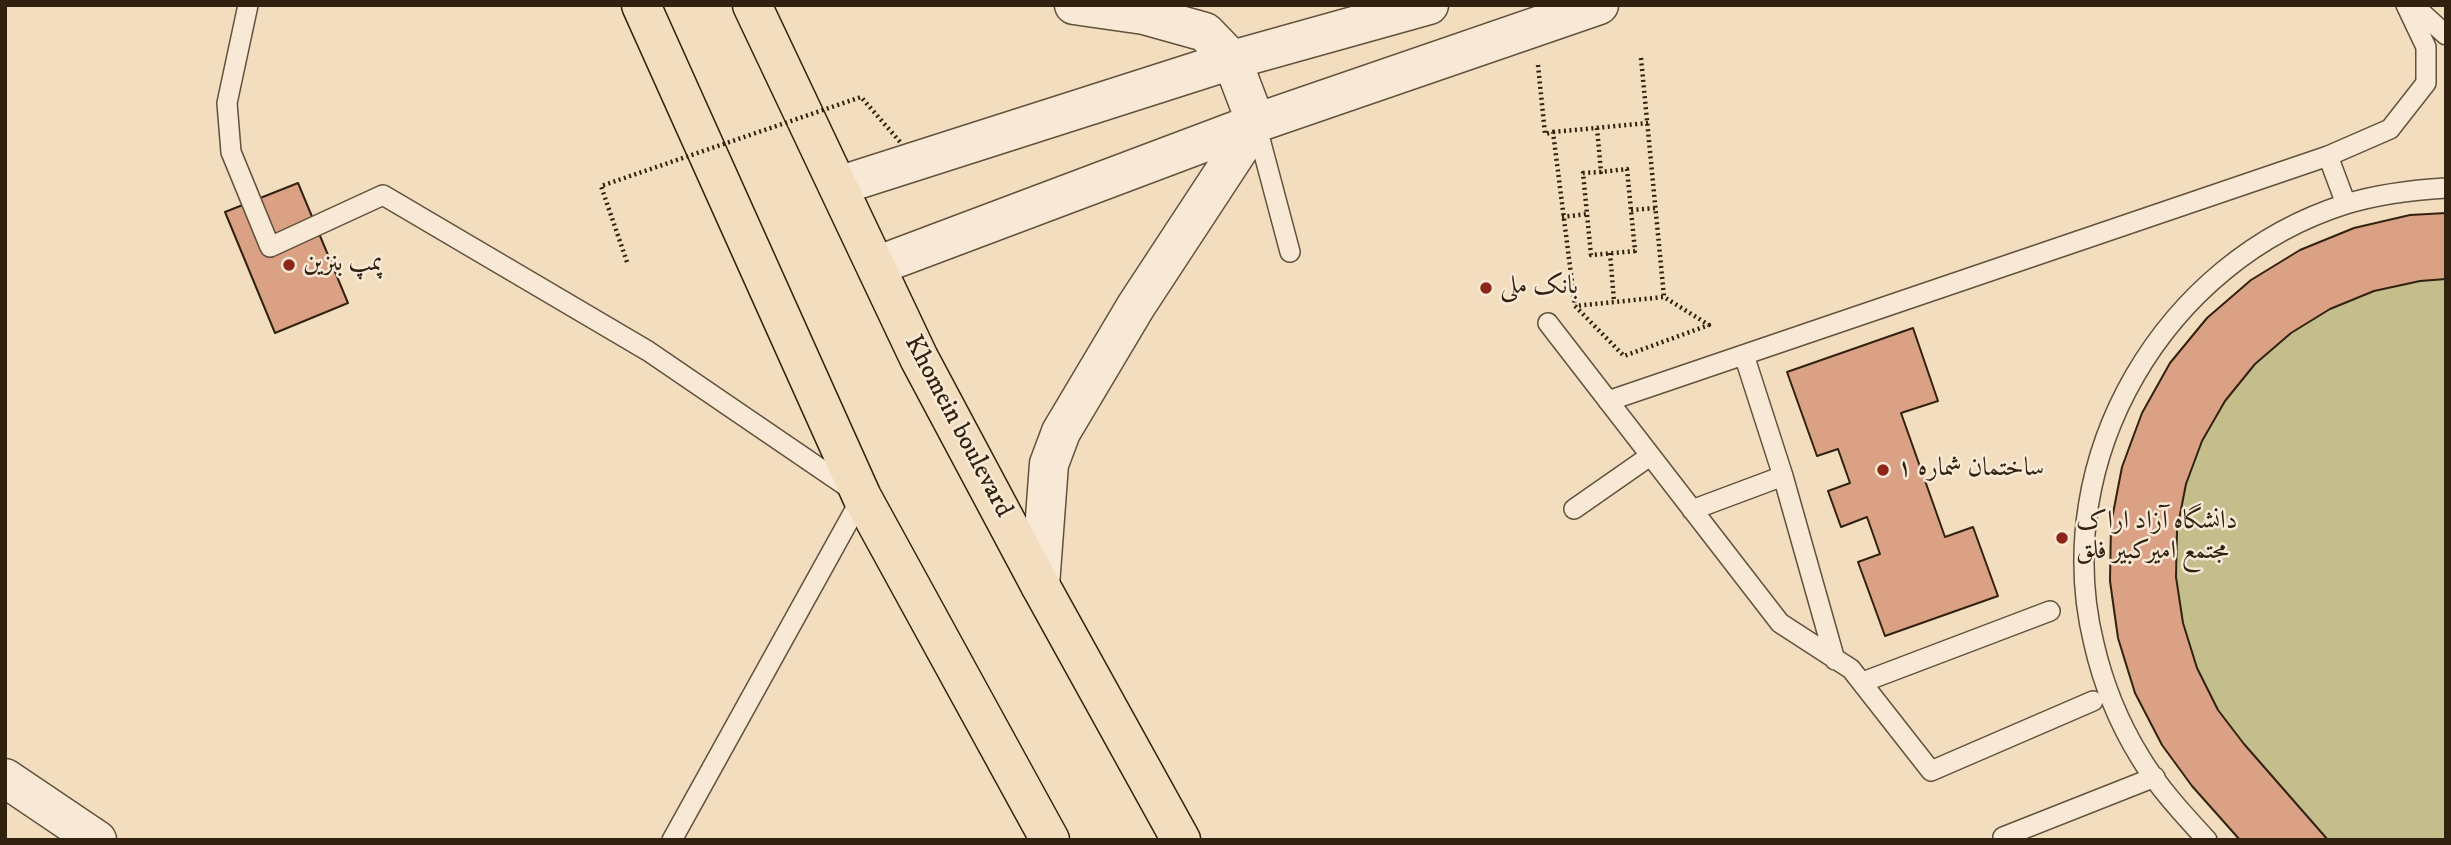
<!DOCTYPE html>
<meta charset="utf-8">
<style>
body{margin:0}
#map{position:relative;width:2451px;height:845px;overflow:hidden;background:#f3ddbf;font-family:"IM FELL DW Pica",serif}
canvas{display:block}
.frame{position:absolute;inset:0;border:7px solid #312210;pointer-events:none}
</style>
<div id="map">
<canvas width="2451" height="845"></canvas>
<div class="frame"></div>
</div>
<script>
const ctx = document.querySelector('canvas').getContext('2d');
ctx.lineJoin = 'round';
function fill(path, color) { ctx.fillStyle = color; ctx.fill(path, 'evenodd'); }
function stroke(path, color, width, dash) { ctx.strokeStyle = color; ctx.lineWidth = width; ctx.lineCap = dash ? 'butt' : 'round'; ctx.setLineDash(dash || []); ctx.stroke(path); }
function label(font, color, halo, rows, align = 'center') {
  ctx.font = font + ' "IM FELL DW Pica",Amiri,serif'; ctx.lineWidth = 5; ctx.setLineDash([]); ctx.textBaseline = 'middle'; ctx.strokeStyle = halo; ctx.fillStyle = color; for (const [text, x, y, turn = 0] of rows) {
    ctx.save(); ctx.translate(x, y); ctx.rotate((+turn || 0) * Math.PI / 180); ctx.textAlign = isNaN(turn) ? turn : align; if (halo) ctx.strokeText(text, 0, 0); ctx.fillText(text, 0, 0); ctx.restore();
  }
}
fill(new Path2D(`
 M 2446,213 L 2446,840 L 2240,840 C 2200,794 2160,750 2136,694 C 2117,651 2109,601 2110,555 C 2114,366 2259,223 2446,213 Z`), '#c3be8c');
const building = new Path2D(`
 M 298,183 L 348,303 L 275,333 L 225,212 Z
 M 2446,213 L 2446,279 L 2420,281 L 2374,291 L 2330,309 L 2291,333 L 2255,364 L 2225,401 L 2202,441 L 2186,484 L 2177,530 L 2176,577 L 2183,623 L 2197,668 L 2218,710 L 2244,744 L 2328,840 L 2240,840 L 2192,786 L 2162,745 L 2135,693 L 2118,638 L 2110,581 L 2111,524 L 2122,467 L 2142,413 L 2170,363 L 2207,318 L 2251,280 L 2300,250 L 2354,228 L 2410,215 Z
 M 1913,328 L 1938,401 L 1901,413 L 1945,537 L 1973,527 L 1998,596 L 1885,636 L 1858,562 L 1880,554 L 1867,517 L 1841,527 L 1828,491 L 1850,483 L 1838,449 L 1817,456 L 1787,372 Z`);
fill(building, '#dba185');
stroke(building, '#312210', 2);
const lane = new Path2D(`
 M 248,5 L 227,103 L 231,152 L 270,247 L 383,195 L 648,351 L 862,497 L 672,840
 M 2413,5 L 2446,35
 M 1256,124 L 1290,252
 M 2328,156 L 2346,204
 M 1548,323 L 1780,623 L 1851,669 L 1931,771 L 2093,701
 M 1608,401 L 2328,156 L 2390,129 L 2426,83 L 2426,47 L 2406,5
 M 1783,476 L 1835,660
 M 1574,509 L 1650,456
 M 1692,510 L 1783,476 L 1744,355
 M 1863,682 L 2050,611
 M 2003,837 L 2155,777
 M 2207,840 C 2183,814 2158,787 2140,757 C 2119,723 2103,683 2094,644 C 2048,458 2165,261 2346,204 C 2379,194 2412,190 2446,188`);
const street = new Path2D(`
 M 1074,5 L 1144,15 L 1205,32 L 1232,60 L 1256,123
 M 838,186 L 1232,60 L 1429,5
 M 876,266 L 1256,123 L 1599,5
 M 1040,585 L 1049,464 L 1061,432 L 1136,306 L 1256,123
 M 5,778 L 97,840`);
const highway = new Path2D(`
 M 641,5 L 862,497 L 1050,840
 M 752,5 L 919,358 L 1040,585 L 1181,840`);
stroke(lane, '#62513c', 22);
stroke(street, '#62513c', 41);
stroke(highway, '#312210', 41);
stroke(new Path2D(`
 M 1641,58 L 1664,297
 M 1538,65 L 1545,134 L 1553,132 L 1575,306 L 1624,356 L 1709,325 L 1664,297 L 1575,306
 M 1597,128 L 1601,172 L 1583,173 L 1591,255 L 1635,251 L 1627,169 L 1601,172
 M 1553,132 L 1648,123
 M 1631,210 L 1656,208
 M 1562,217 L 1587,214
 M 1610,253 L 1614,301`), '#312210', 4.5, [2, 3.5]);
stroke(lane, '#f7e9d5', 19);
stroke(street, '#f7e9d5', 38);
stroke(highway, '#f3ddbf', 38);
stroke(new Path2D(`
 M 627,262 L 601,186 L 861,97 L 901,143`), '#312210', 4.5, [2, 3.5]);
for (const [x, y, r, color] of [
 [289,265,7,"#8f2418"],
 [1486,288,7,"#8f2418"],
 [1883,470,7,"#8f2418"],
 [2062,538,7,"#8f2418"]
]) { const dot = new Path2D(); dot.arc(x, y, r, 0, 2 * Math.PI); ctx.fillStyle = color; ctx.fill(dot); stroke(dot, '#f7e9d5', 2.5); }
label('26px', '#312210', '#f7e9d5', [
 ["پمپ بنزین",303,265],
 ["بانک ملی",1500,288],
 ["ساختمان شماره ۱",1897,470],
 ["دانشگاه آزاد اراک",2076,523],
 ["مجتمع امیرکبیر فلق",2076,553]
], 'left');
label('26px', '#312210', '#f7e9d5', [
 ["Khomein boulevard",957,427,62]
]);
</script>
